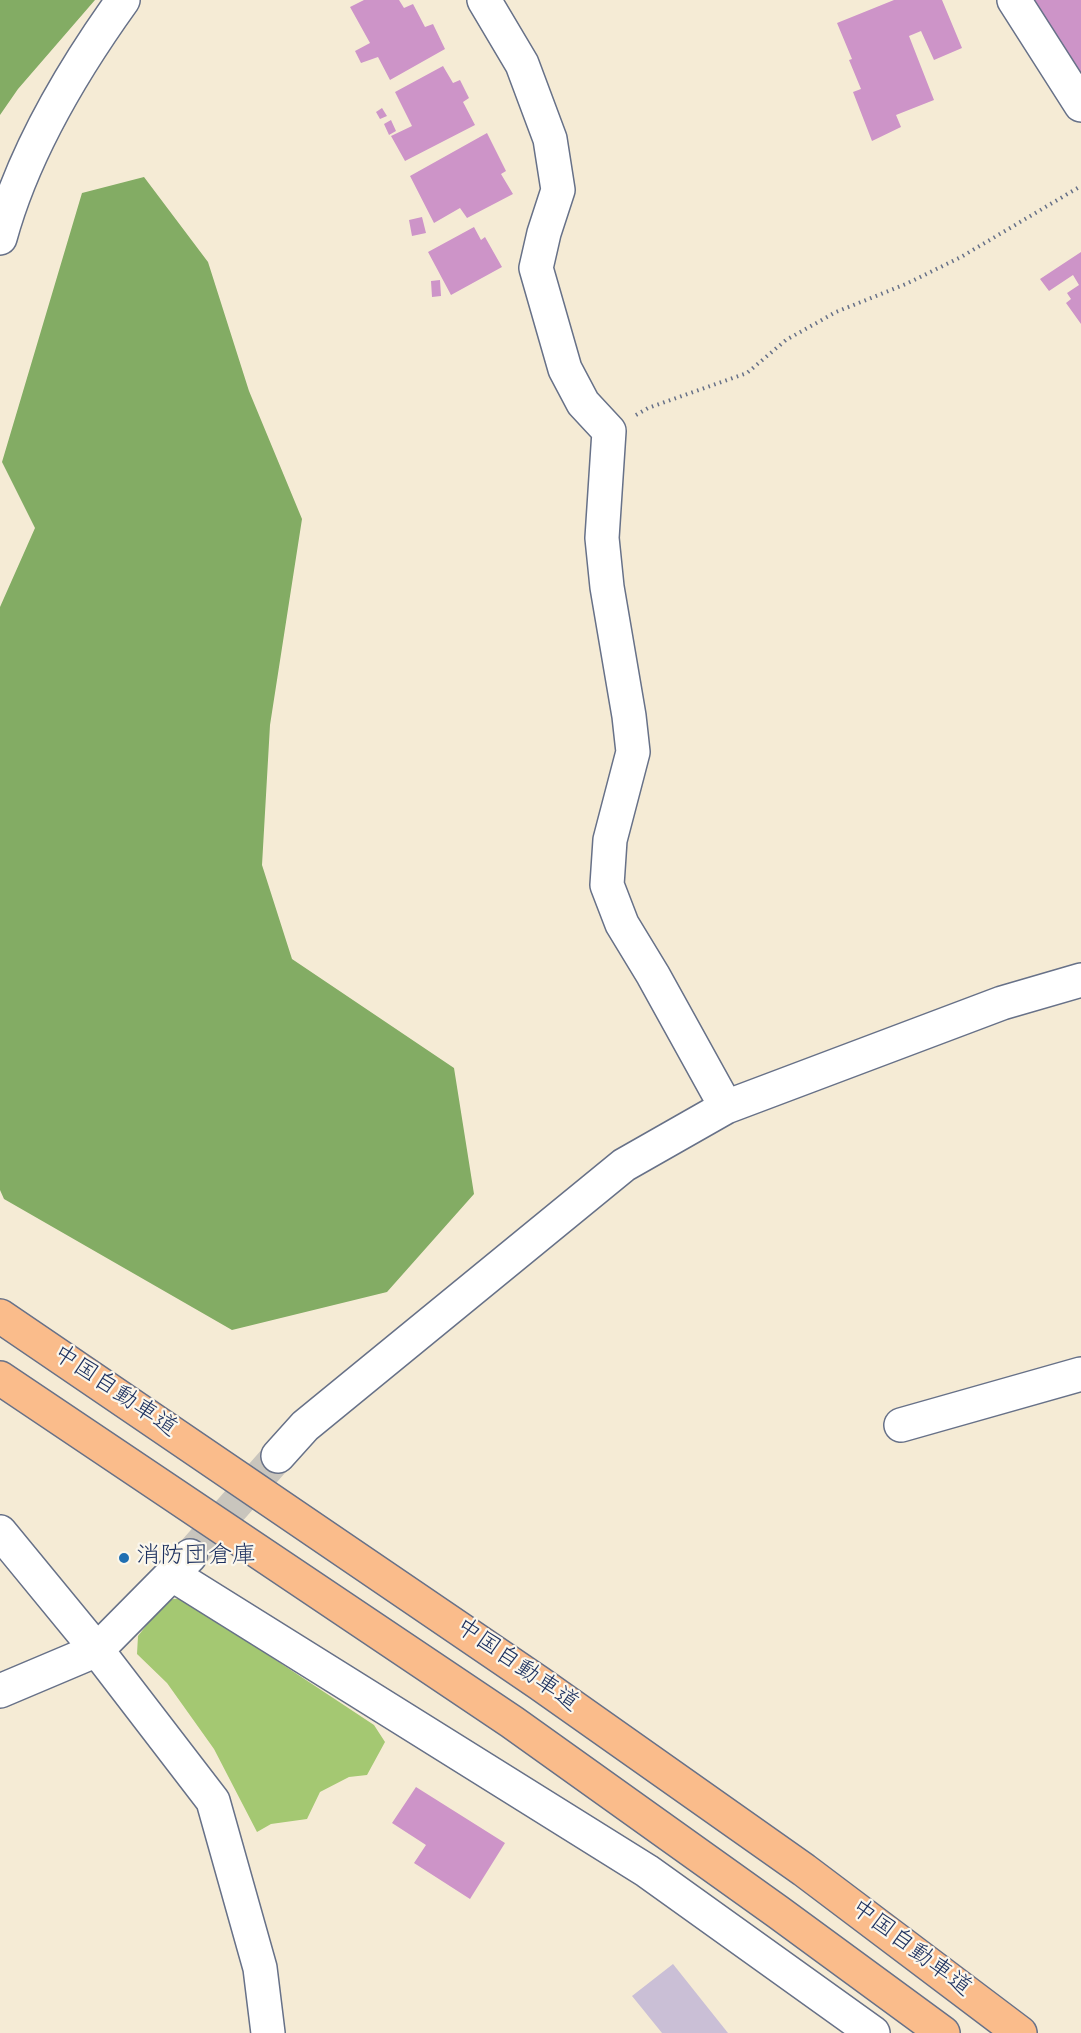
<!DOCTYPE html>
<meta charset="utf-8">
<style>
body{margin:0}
canvas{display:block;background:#f5ebd5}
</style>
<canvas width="1081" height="2033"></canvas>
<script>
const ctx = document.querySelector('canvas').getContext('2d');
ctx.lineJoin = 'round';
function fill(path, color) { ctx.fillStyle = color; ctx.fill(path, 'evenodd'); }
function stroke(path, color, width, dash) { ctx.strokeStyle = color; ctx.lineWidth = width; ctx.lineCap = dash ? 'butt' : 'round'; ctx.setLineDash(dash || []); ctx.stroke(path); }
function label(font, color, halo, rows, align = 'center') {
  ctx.font = font + ' "Indie Flower","Klee One",sans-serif'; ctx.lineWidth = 4.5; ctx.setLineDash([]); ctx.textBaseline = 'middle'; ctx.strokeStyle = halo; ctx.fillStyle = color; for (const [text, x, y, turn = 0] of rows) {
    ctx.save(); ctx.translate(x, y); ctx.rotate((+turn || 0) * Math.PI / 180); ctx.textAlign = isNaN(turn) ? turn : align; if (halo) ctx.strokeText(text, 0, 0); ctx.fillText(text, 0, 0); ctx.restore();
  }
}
fill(new Path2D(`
 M 673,1964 L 728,2033 L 662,2033 L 632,1996 Z`), '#cabfd6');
fill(new Path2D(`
 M 182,1598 L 374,1725 L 385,1742 L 367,1775 L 349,1777 L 320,1792 L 307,1819 L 271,1824 L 257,1832 L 214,1749 L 167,1683 L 137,1654 L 138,1636 L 166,1600 Z`), '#a4c872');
fill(new Path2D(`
 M 0,0 L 95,0 L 18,89 L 0,115 Z
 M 144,177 L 208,262 L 249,391 L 302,519 L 270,725 L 262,865 L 292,959 L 454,1068 L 474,1194 L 387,1292 L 232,1330 L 4,1199 L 0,1190 L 0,607 L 35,528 L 2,462 L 82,193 Z`), '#83ac64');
fill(new Path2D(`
 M 364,0 L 399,0 L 404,8 L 413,4 L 425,27 L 433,24 L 445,49 L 390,80 L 378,57 L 361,63 L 355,51 L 370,43 L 350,7 Z
 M 894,0 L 942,0 L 962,48 L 934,60 L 921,31 L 909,36 L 934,100 L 896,115 L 901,127 L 872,141 L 853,92 L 861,89 L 849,60 L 852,59 L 837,23 Z
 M 1032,0 L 1081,0 L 1081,75 Z
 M 443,66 L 453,83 L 460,80 L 469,98 L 463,102 L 475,125 L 405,161 L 391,136 L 412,126 L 395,92 Z
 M 382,108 L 387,116 L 380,119 L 376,112 Z
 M 391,120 L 396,131 L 389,135 L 384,124 Z
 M 487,133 L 506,171 L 501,174 L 513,194 L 467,218 L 460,208 L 434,223 L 410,176 Z
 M 422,217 L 426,233 L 412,236 L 409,220 Z
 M 474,227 L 481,240 L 485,237 L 502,267 L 451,295 L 428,252 Z
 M 1081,252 L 1081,324 L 1066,303 L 1071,299 L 1067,293 L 1079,285 L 1073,275 L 1049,291 L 1040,279 Z
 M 440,280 L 441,296 L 432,297 L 431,281 Z
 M 416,1787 L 505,1843 L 470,1899 L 414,1863 L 426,1845 L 392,1823 Z`), '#cd94c8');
stroke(new Path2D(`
 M 190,1556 L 278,1456`), '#c9c5bd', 33, [33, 16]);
const minor = new Path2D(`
 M 484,0 L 522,64 L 550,139 L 558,190 L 544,233 L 536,268 L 565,369 L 583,403 L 609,431 L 602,538 L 607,587 L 629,716 L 633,752 L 610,840 L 607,885 L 622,924 L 653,975 L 726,1107
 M 1014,0 L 1081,105
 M 0,238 C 23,153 72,71 123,0
 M 901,1425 L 1081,1374
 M 278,1456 L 305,1426 L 624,1165 L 726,1107 L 1002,1003 L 1081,980
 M 0,1532 L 97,1650 L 213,1801 L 260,1968 L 268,2033
 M 173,1575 L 647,1871 L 873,2033
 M 0,1691 L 97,1650 L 190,1556`);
const highway = new Path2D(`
 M 0,1316 L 539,1683 L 804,1870 L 1020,2033
 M 0,1378 L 512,1722 L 778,1912 L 943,2033`);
stroke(minor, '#677188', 36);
stroke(highway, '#677188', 36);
stroke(new Path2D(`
 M 636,415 L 648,408 L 747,373 L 786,340 L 836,312 L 906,284 L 961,257 L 1081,186`), '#677188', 4, [1.5, 4.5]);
stroke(minor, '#fff', 33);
stroke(highway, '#fabc8b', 33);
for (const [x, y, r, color] of [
 [124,1558,6,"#1f6fb2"]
]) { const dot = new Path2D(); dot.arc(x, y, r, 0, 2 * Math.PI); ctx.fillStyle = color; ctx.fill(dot); stroke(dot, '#fbf7ec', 2); }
label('24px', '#1b2f5e', '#fbf7ec', [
 ["中国自動車道",114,1393,34],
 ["中国自動車道",516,1667,35],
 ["中国自動車道",910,1950,37]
]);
label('24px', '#1b2f5e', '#fbf7ec', [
 ["消防団倉庫",136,1558]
], 'left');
</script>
